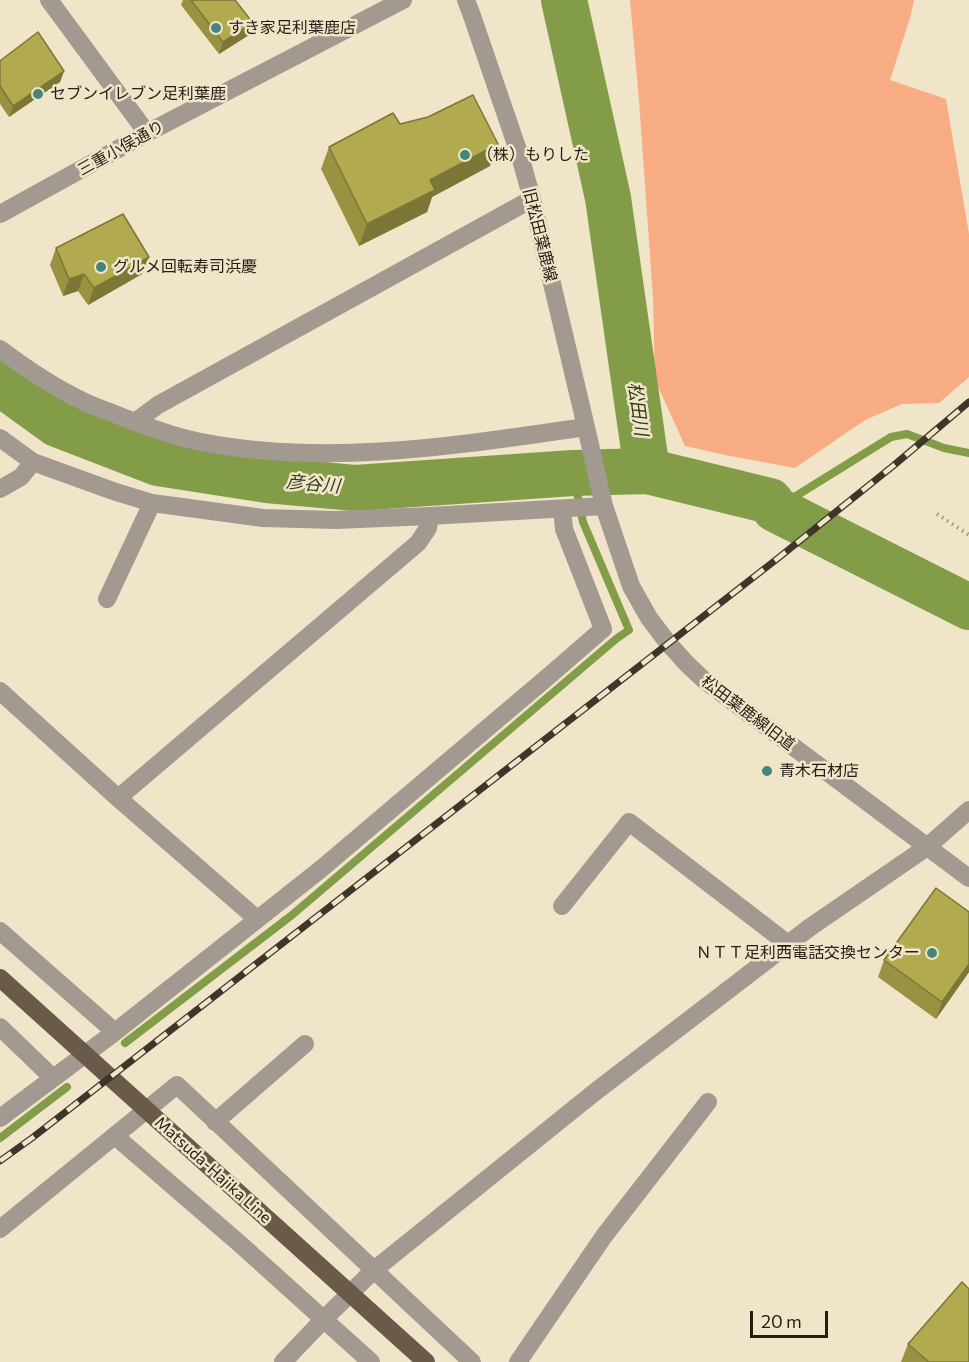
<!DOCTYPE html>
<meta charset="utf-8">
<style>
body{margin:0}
#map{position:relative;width:969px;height:1362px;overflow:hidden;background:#f1e5c9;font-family:Commissioner,sans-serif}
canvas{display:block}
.scale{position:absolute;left:750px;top:1311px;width:78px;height:27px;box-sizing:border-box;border:3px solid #221e14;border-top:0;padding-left:8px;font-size:18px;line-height:21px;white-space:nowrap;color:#221e14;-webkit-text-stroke:4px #f1e5c9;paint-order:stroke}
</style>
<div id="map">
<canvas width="969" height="1362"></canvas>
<div class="scale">20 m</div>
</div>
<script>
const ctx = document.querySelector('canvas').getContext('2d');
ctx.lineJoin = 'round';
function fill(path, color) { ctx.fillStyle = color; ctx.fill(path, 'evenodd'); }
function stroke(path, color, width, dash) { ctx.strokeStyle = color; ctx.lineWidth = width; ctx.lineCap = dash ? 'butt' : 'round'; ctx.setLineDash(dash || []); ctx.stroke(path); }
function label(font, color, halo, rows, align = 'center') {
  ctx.font = font + ' Commissioner,"Noto Sans JP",sans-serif'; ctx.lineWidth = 5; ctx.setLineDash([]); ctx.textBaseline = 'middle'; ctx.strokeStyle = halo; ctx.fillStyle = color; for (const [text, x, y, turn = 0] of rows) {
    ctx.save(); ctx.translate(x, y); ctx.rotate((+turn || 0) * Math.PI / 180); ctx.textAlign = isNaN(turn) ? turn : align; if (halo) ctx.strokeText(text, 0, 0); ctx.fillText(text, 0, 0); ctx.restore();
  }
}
fill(new Path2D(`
 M 630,0 L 914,0 L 910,18 L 890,80 L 946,99 L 969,234 L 969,377 L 939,403 L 902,404 L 865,420 L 795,468 L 725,455 L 685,446 L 655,380 L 653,298 L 639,100 Z`), '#f7ac83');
stroke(new Path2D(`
 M 775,509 L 891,437 L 907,434 L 944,448 L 969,453
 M 125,1043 L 292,915 L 616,639 L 629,630 L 583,522 L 573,473
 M 0,1138 L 67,1087`), '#839c48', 8);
stroke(new Path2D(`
 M 564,0 L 608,198 L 647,471 L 770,501 L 775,509 L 969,607
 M 0,383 L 57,424 L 158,463 L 267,480 L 355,488 L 573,473 L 647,471`), '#839c48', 46);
stroke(new Path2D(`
 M 937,514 L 969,535`), '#9d9580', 4, [1.5, 4.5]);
stroke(new Path2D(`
 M 49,0 L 147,133
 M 466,0 L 471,13 L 520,156 L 532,199 L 586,427 L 604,506 L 631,586 L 649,618 L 668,643 L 687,664 L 704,680 L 969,878
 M 0,214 L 147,133 L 403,0
 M 0,349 C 24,367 50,385 77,398 C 87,404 99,408 110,412 C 139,424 171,436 201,442 C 330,467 459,445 586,427
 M 135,422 L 158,405 L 532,199
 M 0,438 L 33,462 L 113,491 L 152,503 L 263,518 L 336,520 L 430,516 L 604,506
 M 0,489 L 21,477 L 33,462
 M 107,599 L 152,503
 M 0,691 L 118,798 L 257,919
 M 118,798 L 418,543 L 428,528 L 430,516
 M 562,906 L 629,822 L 788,944
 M 0,931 L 115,1032
 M 0,1027 L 53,1078
 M 0,1118 L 115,1032 L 321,869 L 550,675 L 603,629 L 564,529 L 562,509
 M 215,1122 L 305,1044
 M 115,1136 L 240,1244 L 371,1362
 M 0,1229 L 177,1085 L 472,1362
 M 283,1362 L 324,1319 L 374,1270 L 595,1092 L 809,928 L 927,847 L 969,810
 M 518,1362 L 604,1236 L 708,1102`), '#a29990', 18);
stroke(new Path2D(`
 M 0,978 L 426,1362`), '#6a5a4a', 18);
const rail = new Path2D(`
 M 0,1161 L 32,1138 L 777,559 L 893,466 L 969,402`);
stroke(rail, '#3c372a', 7);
stroke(rail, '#f1e5c9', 4.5, [14]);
fill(new Path2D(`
 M 183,0 L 235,0 L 249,35 L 219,54 L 181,5 Z
 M 0,61 L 64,71 L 60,82 L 9,117 L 0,104 Z
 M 329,147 L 490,166 L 432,197 L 427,212 L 359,246 L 321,169 Z
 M 56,248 L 142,274 L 88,305 L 78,291 L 63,296 L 50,265 Z
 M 884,960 L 969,972 L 936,1019 L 878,977 Z
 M 908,1344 L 969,1362 L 901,1362 Z`), '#999243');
fill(new Path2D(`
 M 253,23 L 249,35 L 219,54 L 223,42 Z
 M 64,71 L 60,82 L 9,117 L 13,106 Z
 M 498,144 L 490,166 L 432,197 L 427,212 L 359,246 L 367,224 L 430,180 Z
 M 149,257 L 142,274 L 88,305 L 94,288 Z
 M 84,274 L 78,291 L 63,296 L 69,279 Z
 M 969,964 L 969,972 L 936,1019 L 942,1002 Z`), '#7d7737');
const building = new Path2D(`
 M 191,0 L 235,0 L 253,23 L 223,42 Z
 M 38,32 L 64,71 L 13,106 L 0,86 L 0,61 Z
 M 473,95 L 498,144 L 430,180 L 435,190 L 367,224 L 329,147 L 393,113 L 400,124 L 428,117 Z
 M 123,214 L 149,257 L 94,288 L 84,274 L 69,279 L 56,248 Z
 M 936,888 L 969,912 L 969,964 L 942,1002 L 884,960 Z
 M 962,1282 L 969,1289 L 969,1362 L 929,1362 L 908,1344 Z`);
fill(building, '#b2aa4e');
stroke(building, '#7d7737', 1.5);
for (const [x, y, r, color] of [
 [216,28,6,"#44877a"],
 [38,94,6,"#44877a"],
 [465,155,6,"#44877a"],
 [101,267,6,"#44877a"],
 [767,771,6,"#44877a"],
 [932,953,6,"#44877a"]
]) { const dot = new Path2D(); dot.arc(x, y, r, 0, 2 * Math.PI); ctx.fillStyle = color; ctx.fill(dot); stroke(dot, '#f1e5c9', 2); }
label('16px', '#221e14', '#f1e5c9', [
 ["すき家足利葉鹿店",228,28],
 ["セブンイレブン足利葉鹿",50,94],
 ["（株）もりした",477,155],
 ["グルメ回転寿司浜慶",113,267],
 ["青木石材店",779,771],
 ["ＮＴＴ足利西電話交換センター",920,953,"right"]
], 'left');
label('16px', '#221e14', '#f1e5c9', [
 ["三重小俣通り",121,148,-29],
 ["旧松田葉鹿線",540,235,76],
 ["松田葉鹿線旧道",748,713,37],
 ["Matsuda-Hajika Line",213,1170,42]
]);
label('italic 18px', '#313b18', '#f1e5c9', [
 ["松田川",638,409,82],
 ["彦谷川",313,484,5]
]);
</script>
